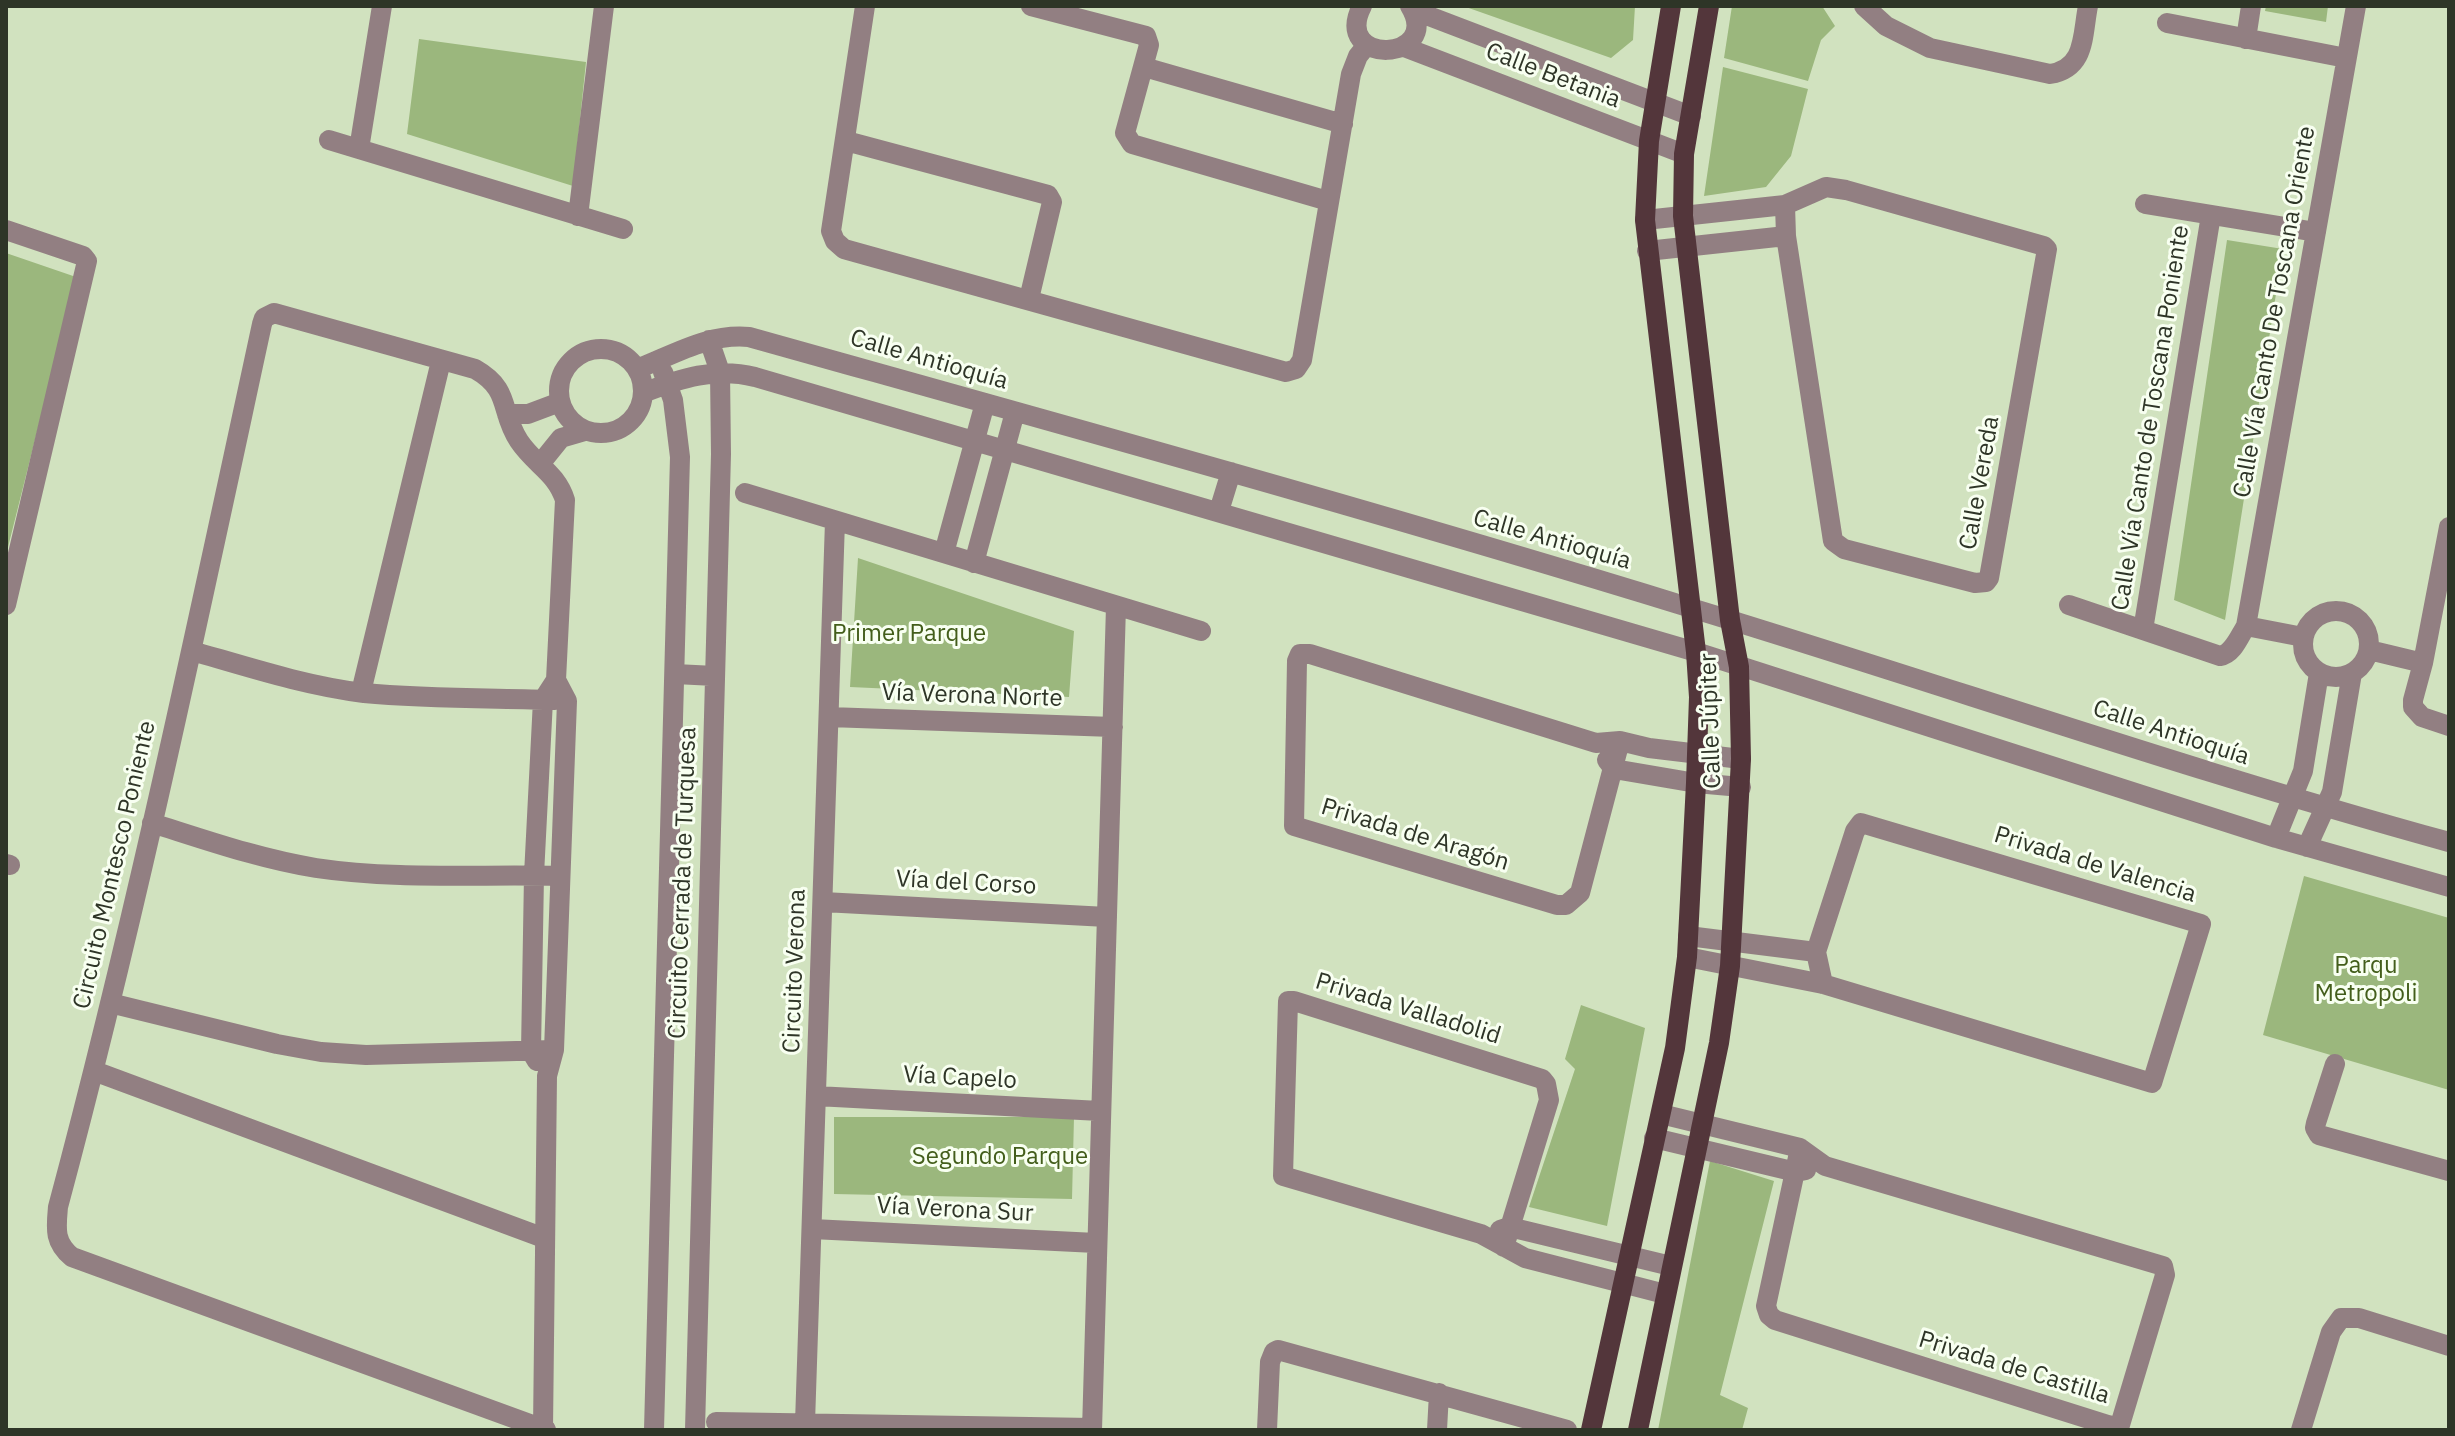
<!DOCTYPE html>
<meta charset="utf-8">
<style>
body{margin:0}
#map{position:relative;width:2455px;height:1436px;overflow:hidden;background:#d1e2bf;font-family:"IBM Plex Sans",sans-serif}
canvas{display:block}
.frame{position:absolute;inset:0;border:8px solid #2e3527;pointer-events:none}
</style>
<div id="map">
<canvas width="2455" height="1436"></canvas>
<div class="frame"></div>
</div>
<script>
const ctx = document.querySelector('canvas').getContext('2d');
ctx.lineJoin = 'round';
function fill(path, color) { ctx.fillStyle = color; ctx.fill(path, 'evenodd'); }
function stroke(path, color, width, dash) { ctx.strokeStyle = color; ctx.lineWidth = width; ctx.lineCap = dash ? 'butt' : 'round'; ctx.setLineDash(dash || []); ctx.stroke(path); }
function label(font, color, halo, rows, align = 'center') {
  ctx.font = font + ' "IBM Plex Sans",sans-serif'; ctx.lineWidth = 6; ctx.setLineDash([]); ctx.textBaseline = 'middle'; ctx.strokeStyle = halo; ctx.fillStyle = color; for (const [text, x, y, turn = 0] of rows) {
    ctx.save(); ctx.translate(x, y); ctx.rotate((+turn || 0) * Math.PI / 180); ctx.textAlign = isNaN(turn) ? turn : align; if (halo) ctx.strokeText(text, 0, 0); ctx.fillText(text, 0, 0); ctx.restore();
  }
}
fill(new Path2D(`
 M 1463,6 L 1635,6 L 1633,40 L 1611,58 Z
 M 1732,6 L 1822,6 L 1835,26 L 1821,40 L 1808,81 L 1724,58 Z
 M 2266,6 L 2328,6 L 2326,22 L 2265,11 Z
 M 419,39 L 586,62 L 573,186 L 407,134 Z
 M 1723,67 L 1808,89 L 1791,156 L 1766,187 L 1704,196 Z
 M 2227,240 L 2283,249 L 2225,620 L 2174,600 Z
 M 6,253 L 76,277 L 6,555 Z
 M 858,558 L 1074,631 L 1069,697 L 850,687 Z
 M 2304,876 L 2449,918 L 2449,1090 L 2263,1035 Z
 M 1581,1005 L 1645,1028 L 1607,1226 L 1529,1207 L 1575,1069 L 1565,1059 Z
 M 834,1117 L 1074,1117 L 1072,1199 L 834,1194 Z
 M 1710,1161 L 1774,1181 L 1720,1395 L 1748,1408 L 1742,1430 L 1658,1430 Z`), '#9bb77d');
stroke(new Path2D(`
 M 865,6 L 831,231 L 835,241 L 844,249 L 1286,372 L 1296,369 L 1302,360 L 1351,74 L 1358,56 L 1367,45
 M 1031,6 L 1146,36 L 1149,45 L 1125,133 L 1132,144 L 1328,201
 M 1362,6 C 1331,67 1444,62 1410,6
 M 1864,6 L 1886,26 L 1930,48 L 2050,74 C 2086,68 2082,36 2088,6
 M 1413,10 L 1691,116
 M 2167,23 L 2346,58
 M 2246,39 L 2251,6
 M 1404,47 L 1684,154
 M 1144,67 L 1343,124
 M 329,140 L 623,229
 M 846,141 L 1048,195 L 1052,202 L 1029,299
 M 359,149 L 382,6
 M 2145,204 L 2316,232
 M 578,216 L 604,6
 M 1645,220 L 1785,205 L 1826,187 L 1846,190 L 2044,246 L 2047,249 L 1989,578 L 1986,582 L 1975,583 L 1844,549 L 1833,541 L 1786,236 L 1785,205
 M 6,230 L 83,256 L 87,261 L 6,605
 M 1647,251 L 1786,236
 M559 391a42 42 0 1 1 84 0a42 42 0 1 1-84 0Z
 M 637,369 C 673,355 709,333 749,337 C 1063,425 1379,512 1691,608 C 1944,685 2194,772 2449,842
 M 643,393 C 681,378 715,367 755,377 L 1696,652 L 2276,838 L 2449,887
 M 507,414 L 528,414 L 560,402
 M 540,464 L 561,438 L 585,431
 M 745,493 L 1201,631
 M 1219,511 L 1231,472
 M 2449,527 L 2423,663 L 2413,700 L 2413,707 L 2422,717 L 2449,726
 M 944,553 L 985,403
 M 974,563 L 1015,412
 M 2069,605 L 2220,656 C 2233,654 2239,637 2246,626 L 2356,6
 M2303 644a33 33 0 1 1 66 0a33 33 0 1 1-66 0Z
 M 2246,626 L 2303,637
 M 2143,630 L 2211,215
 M 2369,650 L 2423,663
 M 192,651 C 248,667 306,686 364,693 C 428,699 491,698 555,700
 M 675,674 L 715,676
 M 361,692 L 441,361
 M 829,717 L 1113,727
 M 1620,741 L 1580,893 L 1566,905 L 1557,905 L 1294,826 L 1297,661 L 1300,654 L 1310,654 L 1596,743 L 1620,741 L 1649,748 L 1741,759
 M 1607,760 L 1614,769 L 1696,783 L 1741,787
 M 152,823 C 206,840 260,859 316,868 C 396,880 480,874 560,876
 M 2276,838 L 2303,771 L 2319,673
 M 2307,847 L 2332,792 L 2352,673
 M 6,864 L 10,865
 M 823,902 L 1107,917
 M 1688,936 L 1816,952
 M 1687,957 L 1823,984 L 2152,1083 L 2201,924 L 1861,823 L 1855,831 L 1816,952 L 1823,984
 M 110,1003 L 277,1044 L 321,1052 L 366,1055 L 554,1050
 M 537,1061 L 531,1051 L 534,875 L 543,700 L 556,680
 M 2335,1064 L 2316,1123 L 2315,1128 L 2319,1135 L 2449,1171
 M 94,1071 L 544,1238
 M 816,1096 L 1100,1111
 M 1661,1114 L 1800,1148 L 1825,1166 L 2163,1266 L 2165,1275 L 2120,1425 L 2111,1426 L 1775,1320 L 1769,1315 L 1766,1306 L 1800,1148
 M 1654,1138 L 1796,1172 L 1806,1170
 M 812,1229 L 1096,1243
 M 1500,1230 L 1509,1227 L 1522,1230 L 1671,1266
 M 1504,1247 L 1549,1100 L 1546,1084 L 1542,1079 L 1294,1001 L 1288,1001 L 1283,1176 L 1481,1234 L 1525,1258 L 1665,1294
 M 716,1422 L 1092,1428
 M 805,1423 L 835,521
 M 543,1429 L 547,1076 L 554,1050 L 567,701 L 556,680 L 565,500 C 556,472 535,465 519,441 C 499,411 512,390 475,369 L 274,313 L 264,318 L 262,324 C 198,620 136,916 58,1207 C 56,1229 54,1242 72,1257 L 546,1430
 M 654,1430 L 680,457 L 673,400 L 663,372
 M 695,1430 L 721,454 L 720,372 L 709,340
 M 1092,1430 L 1116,606
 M 1267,1430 L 1270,1362 L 1274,1352 L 1278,1350 L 1567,1430
 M 1437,1430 L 1439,1393
 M 2301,1430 L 2331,1332 L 2341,1318 L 2359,1318 L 2449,1346`), '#927f82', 20);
stroke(new Path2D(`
 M 1591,1430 L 1675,1048 L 1687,957 L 1696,783 L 1699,697 L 1696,652 L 1645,220 L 1649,141 L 1671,6
 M 1638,1430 L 1719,1043 L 1730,966 L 1741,759 L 1739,667 L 1730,620 L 1683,216 L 1684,154 L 1709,6`), '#53363b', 20);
label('24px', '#2e3527', '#f8fff1', [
 ["Calle Betania",1553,76,21],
 ["Calle Vía Canto De Toscana Oriente",2275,312,-80],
 ["Calle Antioquía",929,360,16],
 ["Calle Vía Canto de Toscana Poniente",2151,418,-81],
 ["Calle Vereda",1980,483,-80],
 ["Calle Antioquía",1552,540,16],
 ["Vía Verona Norte",972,696,2],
 ["Calle Júpiter",1711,721,-92],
 ["Calle Antioquía",2171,733,18],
 ["Privada de Aragón",1415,835,17],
 ["Circuito Montesco Poniente",115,865,-77],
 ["Privada de Valencia",2095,865,17],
 ["Circuito Cerrada de Turquesa",683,883,-88],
 ["Vía del Corso",966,883,3],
 ["Circuito Verona",795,971,-88],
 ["Privada Valladolid",1408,1009,17],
 ["Vía Capelo",960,1078,3],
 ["Vía Verona Sur",955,1210,3],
 ["Privada de Castilla",2014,1368,17]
]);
label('24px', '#435e1b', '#f8fff1', [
 ["Primer Parque",909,634],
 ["Parqu",2366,966],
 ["Metropoli",2366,994],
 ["Segundo Parque",1000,1157]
]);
</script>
